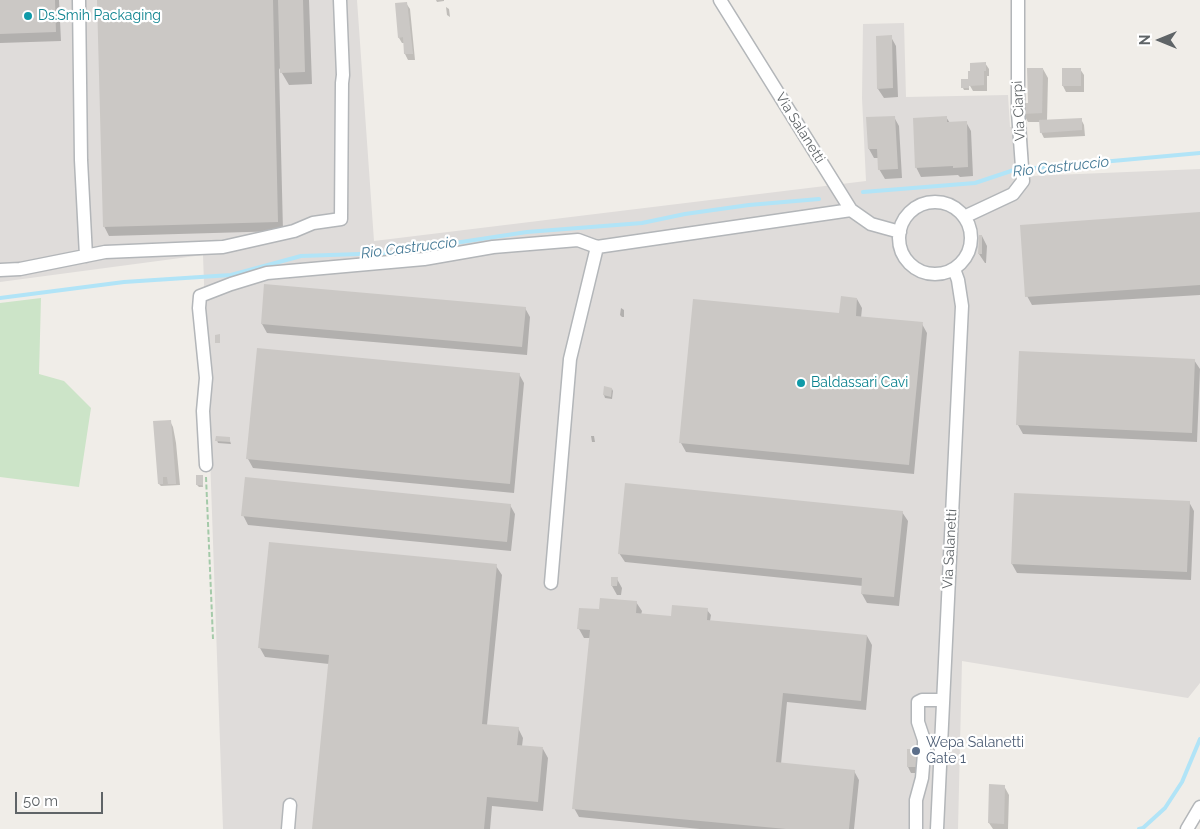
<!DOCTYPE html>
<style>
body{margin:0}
#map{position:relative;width:1200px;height:829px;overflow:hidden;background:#f0ede8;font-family:Raleway,sans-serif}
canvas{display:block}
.north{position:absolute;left:1135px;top:15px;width:50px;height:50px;-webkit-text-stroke:4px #fff;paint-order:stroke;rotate:270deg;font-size:14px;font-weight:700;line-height:20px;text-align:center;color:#5f6467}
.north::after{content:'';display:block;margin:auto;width:18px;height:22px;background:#5f6467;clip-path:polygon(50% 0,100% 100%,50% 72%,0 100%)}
.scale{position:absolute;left:15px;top:792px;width:88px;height:22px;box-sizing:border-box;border:2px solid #5f6467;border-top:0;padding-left:6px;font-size:15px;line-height:18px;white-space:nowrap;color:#5f6467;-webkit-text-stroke:4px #fff;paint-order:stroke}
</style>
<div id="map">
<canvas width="1200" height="829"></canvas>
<div class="north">N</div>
<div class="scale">50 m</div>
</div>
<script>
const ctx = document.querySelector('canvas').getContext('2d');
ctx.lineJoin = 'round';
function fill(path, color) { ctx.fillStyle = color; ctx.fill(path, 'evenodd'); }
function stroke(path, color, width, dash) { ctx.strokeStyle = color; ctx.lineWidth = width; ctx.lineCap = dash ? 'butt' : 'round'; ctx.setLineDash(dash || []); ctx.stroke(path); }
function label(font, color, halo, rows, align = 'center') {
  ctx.font = font + ' Raleway,sans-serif'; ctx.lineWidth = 4.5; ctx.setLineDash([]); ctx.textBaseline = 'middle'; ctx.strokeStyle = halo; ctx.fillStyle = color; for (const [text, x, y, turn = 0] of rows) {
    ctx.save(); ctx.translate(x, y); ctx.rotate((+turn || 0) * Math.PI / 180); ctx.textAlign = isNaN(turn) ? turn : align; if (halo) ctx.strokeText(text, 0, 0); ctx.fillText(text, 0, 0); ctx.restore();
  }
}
fill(new Path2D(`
 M 0,0 L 357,0 L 374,241 L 866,181 L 862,98 L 863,24 L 904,23 L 906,97 L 1008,95 L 1010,127 L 1027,125 L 1030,176 L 1200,169 L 1200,683 L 1188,698 L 962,661 L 958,829 L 223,829 L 203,255 L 0,282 Z`), '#dfdcda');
fill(new Path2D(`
 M 41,298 L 39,374 L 64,381 L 91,408 L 79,487 L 0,477 L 0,303 Z`), '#cce4c8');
fill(new Path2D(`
 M 0,0 L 59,0 L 61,41 L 0,43 Z
 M 98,0 L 309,0 L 312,84 L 289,85 L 279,68 L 283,231 L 109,236 L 104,226 Z
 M 436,0 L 444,0 L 444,1 L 437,2 Z
 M 406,3 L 410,9 L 415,60 L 408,60 L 405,54 L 404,43 L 402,43 L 399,38 Z
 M 446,7 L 449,9 L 450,17 L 447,15 Z
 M 891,37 L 896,46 L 898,97 L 884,98 L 878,89 Z
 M 985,63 L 989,69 L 989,76 L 987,76 L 987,91 L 973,91 L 969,84 L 969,90 L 964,90 L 963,88 Z
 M 1043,69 L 1048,78 L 1047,121 L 1081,119 L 1084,125 L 1085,136 L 1044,138 L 1041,132 L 1040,122 L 1028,122 L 1023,113 L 1029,104 Z
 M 1080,69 L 1084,75 L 1084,92 L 1066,92 L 1063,86 Z
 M 894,117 L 899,126 L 902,178 L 885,179 L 879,169 L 879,158 L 874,158 L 869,149 Z
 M 946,117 L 950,123 L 966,122 L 971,131 L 973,176 L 960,177 L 958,175 L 921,177 L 916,167 Z
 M 1200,213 L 1200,295 L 1032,305 L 1027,296 Z
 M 982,236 L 987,246 L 986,263 L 985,263 L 979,254 Z
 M 857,299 L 862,308 L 861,318 L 922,324 L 927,333 L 914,474 L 686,452 L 681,443 L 840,314 Z
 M 525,308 L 530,317 L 527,355 L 267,333 L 262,324 Z
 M 621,308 L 624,310 L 624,317 L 622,317 L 620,315 Z
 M 1194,360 L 1200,369 L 1197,442 L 1023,434 L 1018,425 Z
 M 519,374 L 524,383 L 514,493 L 253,468 L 248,459 Z
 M 612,389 L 613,391 L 612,399 L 605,398 L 604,395 Z
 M 170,421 L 173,427 L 176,443 L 180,485 L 161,486 L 159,484 Z
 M 591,436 L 594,436 L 595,442 L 592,442 Z
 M 229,438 L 231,444 L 218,443 L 217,440 Z
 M 202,476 L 203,487 L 199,487 L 197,485 Z
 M 1189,502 L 1194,511 L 1191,580 L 1017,573 L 1012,564 Z
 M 510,505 L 515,514 L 511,551 L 248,525 L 243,515 Z
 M 902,512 L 908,521 L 899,606 L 867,603 L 862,594 L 863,586 L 625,562 L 619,553 Z
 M 496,566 L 502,575 L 487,725 L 518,728 L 523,738 L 522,746 L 543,749 L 548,758 L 543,811 L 492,806 L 490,829 L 313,829 L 329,664 L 265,657 L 260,648 Z
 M 617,579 L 622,588 L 621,595 L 617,595 L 612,586 Z
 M 636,602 L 642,611 L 641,615 L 672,618 L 707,610 L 711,615 L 710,621 L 867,636 L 872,645 L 866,710 L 787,702 L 781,764 L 854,771 L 859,780 L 854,829 L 700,829 L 579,817 L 574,808 L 590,638 L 584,638 L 579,629 L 600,611 Z
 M 917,750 L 921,756 L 920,773 L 911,773 L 908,767 Z
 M 1004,786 L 1009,795 L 1008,829 L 993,829 L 989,823 Z`), '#0003');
stroke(new Path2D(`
 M 863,192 L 975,183 L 1014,170 L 1200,153
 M 0,298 L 124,282 L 231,275 L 301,256 L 389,253 L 527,232 L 642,223 L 685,214 L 749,205 L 819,199
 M 1139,829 L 1143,828 L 1165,808 L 1182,782 L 1200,739`), '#b1e4f7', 4);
fill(new Path2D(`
 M 0,0 L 55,0 L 56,32 L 0,34 Z
 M 97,0 L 273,0 L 278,222 L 103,227 Z
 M 278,0 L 303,0 L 305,72 L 280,73 Z
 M 407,2 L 413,54 L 404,54 L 403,37 L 398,38 L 395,3 Z
 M 892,35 L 893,88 L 877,89 L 876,36 Z
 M 986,62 L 986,71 L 984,71 L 984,85 L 969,86 L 969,88 L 961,88 L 961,79 L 968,79 L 968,71 L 970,71 L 970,63 Z
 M 1027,68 L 1043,68 L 1042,113 L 1022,114 L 1022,103 L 1028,103 Z
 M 1062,68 L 1081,68 L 1081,86 L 1062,86 Z
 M 895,116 L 898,169 L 878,170 L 877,149 L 868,149 L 866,117 Z
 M 947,116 L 947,122 L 967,121 L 968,167 L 953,168 L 953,166 L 915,168 L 913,118 Z
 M 1082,118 L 1082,130 L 1040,133 L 1039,120 Z
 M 1200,212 L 1200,285 L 1025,297 L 1020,225 Z
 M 979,235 L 982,235 L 982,254 L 978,254 Z
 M 264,284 L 526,307 L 522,347 L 261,324 Z
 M 841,296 L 857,298 L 856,316 L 923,322 L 909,465 L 679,443 L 693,299 L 839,313 Z
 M 220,334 L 220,343 L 215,343 L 215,335 Z
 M 257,348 L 520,373 L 510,484 L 246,459 Z
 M 1019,351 L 1195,359 L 1192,433 L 1016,425 Z
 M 604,386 L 612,388 L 611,397 L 603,395 Z
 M 171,420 L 176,484 L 168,484 L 167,477 L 163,477 L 163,484 L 158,484 L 153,421 Z
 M 216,436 L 230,437 L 230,442 L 215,441 Z
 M 196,475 L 203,475 L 203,485 L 196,485 Z
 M 245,477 L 511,504 L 507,542 L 241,516 Z
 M 625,483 L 903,511 L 894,597 L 861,594 L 862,578 L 618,554 Z
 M 1014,493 L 1190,501 L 1187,572 L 1011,564 Z
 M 269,542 L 497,564 L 482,724 L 519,727 L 517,745 L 543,747 L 538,802 L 487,797 L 484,829 L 312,829 L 329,655 L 258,648 Z
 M 611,577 L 618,577 L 617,586 L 611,586 Z
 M 600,598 L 637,601 L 636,613 L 671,616 L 672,605 L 708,608 L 707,620 L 867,635 L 861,701 L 783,693 L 776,762 L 855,770 L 849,829 L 786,829 L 572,809 L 590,630 L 577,629 L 579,608 L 599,609 Z
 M 907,749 L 918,749 L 917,767 L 907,767 Z
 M 989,784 L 1005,785 L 1004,824 L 988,823 Z`), '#cbc8c5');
const minor = new Path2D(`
 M 79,0 L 81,160 L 86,256
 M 720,0 L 851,210 L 871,224 L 900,232
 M899 238a36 36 0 1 1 72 0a36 36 0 1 1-72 0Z
 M 964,217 L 1013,194 L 1023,181 L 1018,112 L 1018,0
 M 0,270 L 20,269 L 105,252 L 223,247 L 294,231 L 313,223 L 341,219 L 342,83 L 343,75 L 340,0
 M 206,465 L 203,411 L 206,378 L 199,308 L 200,296 L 231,284 L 267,273 L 424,259 L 493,247 L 578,240 L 597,247
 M 551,583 L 570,359 L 597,247 L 851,210
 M 288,829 L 290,805
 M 916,829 L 916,800 L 922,778 L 924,754 L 924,740 L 918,722 L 918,702 L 922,700 L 943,700
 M 937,829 L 962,306 L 958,280 L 954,269
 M 1187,829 L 1200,807`);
stroke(minor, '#b3b6b9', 15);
stroke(new Path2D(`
 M 206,477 L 213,639`), '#a4caa9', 2, [5, 2.5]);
stroke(minor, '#fff', 12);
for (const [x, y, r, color] of [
 [28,16,5,"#0f9aa8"],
 [801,383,5,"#0f9aa8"],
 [916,751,5,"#5c6f8a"]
]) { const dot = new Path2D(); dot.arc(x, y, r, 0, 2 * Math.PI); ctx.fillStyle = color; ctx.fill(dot); stroke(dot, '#fff', 2); }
label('14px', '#0d838f', '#fff', [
 ["Ds.Smih Packaging",38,16],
 ["Baldassari Cavi",811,383]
], 'left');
label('14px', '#5f6467', '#fff', [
 ["Via Ciarpi",1019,111,-93],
 ["Via Salanetti",800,128,58],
 ["Via Salanetti",950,549,-87]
]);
label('14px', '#4e5e75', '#fff', [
 ["Wepa Salanetti",926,743],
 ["Gate 1",926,759]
], 'left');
label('italic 15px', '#477b97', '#fff', [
 ["Rio Castruccio",1061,167,-6],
 ["Rio Castruccio",409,248,-7]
]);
</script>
